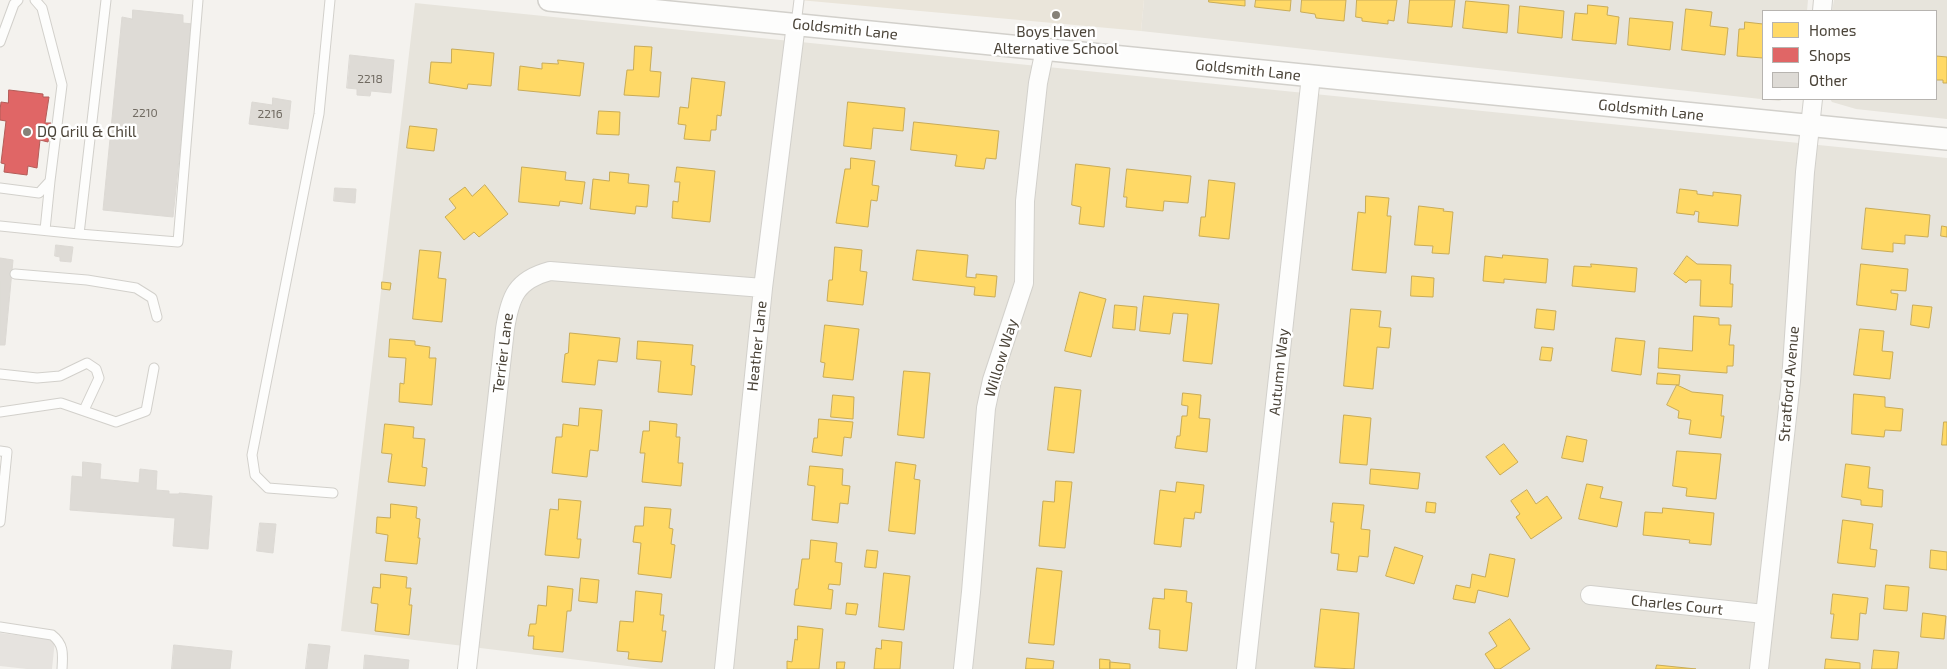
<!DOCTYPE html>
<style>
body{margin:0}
#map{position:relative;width:1947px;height:669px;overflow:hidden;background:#f4f2ee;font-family:"Exo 2",sans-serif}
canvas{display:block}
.legend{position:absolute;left:1762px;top:10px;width:175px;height:90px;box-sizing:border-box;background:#fff;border:1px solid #b7b4b0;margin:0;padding:6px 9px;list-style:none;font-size:15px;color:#4b4439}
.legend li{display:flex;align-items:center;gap:10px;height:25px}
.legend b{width:25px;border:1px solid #b7b4b0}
</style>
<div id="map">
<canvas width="1947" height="669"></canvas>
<ul class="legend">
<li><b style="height:14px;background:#ffd966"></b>Homes</li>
<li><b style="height:14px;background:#e06666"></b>Shops</li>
<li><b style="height:14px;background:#dedbd6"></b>Other</li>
</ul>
</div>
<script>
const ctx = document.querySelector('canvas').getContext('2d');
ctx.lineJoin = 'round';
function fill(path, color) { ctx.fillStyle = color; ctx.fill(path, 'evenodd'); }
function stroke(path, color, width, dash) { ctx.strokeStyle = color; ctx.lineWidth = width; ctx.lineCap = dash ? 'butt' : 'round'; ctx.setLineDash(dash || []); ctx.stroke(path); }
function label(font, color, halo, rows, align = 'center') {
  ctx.font = font + ' "Exo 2",sans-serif'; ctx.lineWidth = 5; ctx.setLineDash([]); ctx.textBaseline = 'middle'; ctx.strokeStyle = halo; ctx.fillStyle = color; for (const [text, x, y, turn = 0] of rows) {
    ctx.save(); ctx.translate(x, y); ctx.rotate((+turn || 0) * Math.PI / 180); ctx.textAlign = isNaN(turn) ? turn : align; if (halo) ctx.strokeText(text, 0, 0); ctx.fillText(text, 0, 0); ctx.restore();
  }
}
fill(new Path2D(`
 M 1144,0 L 1808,0 L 1807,11 L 1763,11 L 1763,99 L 1784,99 L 1779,101 L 1141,31 Z
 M 1834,0 L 1947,0 L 1947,119 L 1856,109 L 1832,102 L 1830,99 L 1936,99 L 1936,11 L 1832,11 Z
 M 415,3 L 1947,158 L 1947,669 L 652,669 L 341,631 Z`), '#e7e4dc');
fill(new Path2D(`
 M 799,0 L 1144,0 L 1141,31 Z`), '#eae5da');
fill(new Path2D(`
 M 0,633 L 55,640 L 52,669 L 27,669 L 0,666 Z`), '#e6e3df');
const homes = new Path2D(`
 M 1209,0 L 1245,0 L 1245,6 L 1209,2 Z
 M 1256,0 L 1291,0 L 1290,11 L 1255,7 Z
 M 1302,0 L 1346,0 L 1344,21 L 1316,18 L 1315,14 L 1301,12 Z
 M 1357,0 L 1397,0 L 1394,21 L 1388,20 L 1388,24 L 1362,21 L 1362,18 L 1356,17 Z
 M 1410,0 L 1455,0 L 1452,27 L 1408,23 Z
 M 1466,1 L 1509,5 L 1507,33 L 1463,28 Z
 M 1588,5 L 1608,7 L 1607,15 L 1619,17 L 1616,44 L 1572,40 L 1575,13 L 1587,14 Z
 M 1520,6 L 1564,11 L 1562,38 L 1518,33 Z
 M 1686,9 L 1712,12 L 1710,26 L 1728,28 L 1725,55 L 1682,50 Z
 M 1630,18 L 1673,22 L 1670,50 L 1628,45 Z
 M 1745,22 L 1763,24 L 1763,58 L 1737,56 L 1739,29 L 1744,29 Z
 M 635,46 L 652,47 L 650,71 L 661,72 L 659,97 L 624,95 L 627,70 L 633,70 Z
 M 452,49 L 494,53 L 491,86 L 468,84 L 467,89 L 429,83 L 431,62 L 451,63 Z
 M 1936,56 L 1947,57 L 1947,83 L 1943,83 L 1943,80 L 1936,80 Z
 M 558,60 L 584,63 L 580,96 L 518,90 L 520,66 L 542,69 L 542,63 L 558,64 Z
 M 692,78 L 725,82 L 721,116 L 717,115 L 716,130 L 711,130 L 710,141 L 684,139 L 686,125 L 678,124 L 680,107 L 688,108 Z
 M 848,102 L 905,108 L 903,131 L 873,128 L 871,149 L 844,146 Z
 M 599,111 L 620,112 L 619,135 L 597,134 Z
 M 914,122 L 999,131 L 996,159 L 986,158 L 984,169 L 955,166 L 957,155 L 911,150 Z
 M 410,126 L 437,129 L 434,151 L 407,148 Z
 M 851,158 L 875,161 L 872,185 L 879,186 L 877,201 L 871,200 L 868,227 L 836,223 L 845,169 L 850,169 Z
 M 1076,164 L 1110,168 L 1104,227 L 1079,224 L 1081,207 L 1072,205 Z
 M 522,167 L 566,172 L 565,180 L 585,182 L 582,204 L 560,201 L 559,206 L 519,202 Z
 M 677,167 L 715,171 L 710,222 L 672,218 L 673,201 L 678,202 L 680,182 L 675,182 Z
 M 1127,169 L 1191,176 L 1188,203 L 1164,201 L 1163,211 L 1126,207 L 1127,197 L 1124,197 Z
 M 610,172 L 629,174 L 628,183 L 649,185 L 647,207 L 636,206 L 635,214 L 590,209 L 593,179 L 609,181 Z
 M 1209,180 L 1235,183 L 1229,239 L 1199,236 L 1201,217 L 1205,217 Z
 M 485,185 L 508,214 L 479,237 L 474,232 L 464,240 L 445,217 L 456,208 L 449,199 L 465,187 L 472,196 Z
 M 1680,189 L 1697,191 L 1697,194 L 1713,196 L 1713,192 L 1741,195 L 1738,226 L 1698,222 L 1699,212 L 1695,211 L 1694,215 L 1677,213 Z
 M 1366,196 L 1389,198 L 1387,216 L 1391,216 L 1386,273 L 1352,270 L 1358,212 L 1365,213 Z
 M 1419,206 L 1444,209 L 1443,211 L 1453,212 L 1449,254 L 1432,253 L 1433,246 L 1415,245 Z
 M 1866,208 L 1930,215 L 1928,237 L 1905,235 L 1905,244 L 1893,243 L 1893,252 L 1862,249 Z
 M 1942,226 L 1947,227 L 1947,237 L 1941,236 Z
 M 835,247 L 862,250 L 860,271 L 867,272 L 863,305 L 827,301 L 829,280 L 832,280 Z
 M 420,250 L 441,252 L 438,278 L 446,279 L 442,322 L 413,319 Z
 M 917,250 L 968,255 L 966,277 L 976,278 L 976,274 L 997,276 L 995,297 L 974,295 L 975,287 L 913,280 Z
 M 1503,255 L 1548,259 L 1546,283 L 1504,279 L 1504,283 L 1483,281 L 1485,256 L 1502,258 Z
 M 1687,256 L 1697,264 L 1731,265 L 1730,284 L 1733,284 L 1732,307 L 1700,306 L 1701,280 L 1689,280 L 1686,283 L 1674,274 Z
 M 1591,264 L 1637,268 L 1635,292 L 1572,286 L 1574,266 L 1591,267 Z
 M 1861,264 L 1908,269 L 1906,291 L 1891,290 L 1891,293 L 1898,294 L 1896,310 L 1857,305 Z
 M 1412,276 L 1434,278 L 1433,297 L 1411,296 Z
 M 382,282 L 391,283 L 390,290 L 382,289 Z
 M 1080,292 L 1106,299 L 1091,357 L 1065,351 Z
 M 1144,296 L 1219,304 L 1212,364 L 1183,361 L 1188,314 L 1173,313 L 1170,334 L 1140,331 Z
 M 1115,305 L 1137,307 L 1135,330 L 1113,328 Z
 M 1913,305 L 1932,307 L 1929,328 L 1911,325 Z
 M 1351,309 L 1381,311 L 1379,327 L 1391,328 L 1389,348 L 1377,347 L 1373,389 L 1344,386 Z
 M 1537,309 L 1556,311 L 1554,330 L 1535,328 Z
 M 1694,316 L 1719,318 L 1719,325 L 1731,325 L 1729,345 L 1734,345 L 1733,366 L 1727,366 L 1727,373 L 1658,368 L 1659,348 L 1692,351 Z
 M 825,325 L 859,329 L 853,380 L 823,377 L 825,363 L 821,362 Z
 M 1860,329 L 1884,331 L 1882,351 L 1893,352 L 1890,379 L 1854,375 Z
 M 570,333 L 620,338 L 617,362 L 598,360 L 595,385 L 562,382 L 565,354 L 568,353 Z
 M 1616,338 L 1645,341 L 1641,375 L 1612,371 Z
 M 390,339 L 415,341 L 415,345 L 430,347 L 429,358 L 436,358 L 432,405 L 399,402 L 400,383 L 404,384 L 406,358 L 389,357 Z
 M 638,341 L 693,345 L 691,365 L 695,366 L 692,395 L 658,392 L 661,361 L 637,359 Z
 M 1542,347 L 1553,348 L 1551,361 L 1540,360 Z
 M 904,371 L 930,373 L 924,438 L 898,435 Z
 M 1658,373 L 1680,375 L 1679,385 L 1657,384 Z
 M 1677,385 L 1692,392 L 1723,395 L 1721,416 L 1724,416 L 1721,438 L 1689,434 L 1691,420 L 1678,418 L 1679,411 L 1667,405 Z
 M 1055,387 L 1081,390 L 1074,453 L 1048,450 Z
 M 1183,393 L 1201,395 L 1199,418 L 1210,419 L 1207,452 L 1175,448 L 1177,436 L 1180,436 L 1182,416 L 1187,416 L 1188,406 L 1182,405 Z
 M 1854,394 L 1885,397 L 1885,407 L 1903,409 L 1901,431 L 1885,430 L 1884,437 L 1852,434 Z
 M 833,395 L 854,397 L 853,419 L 831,417 Z
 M 580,408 L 602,410 L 598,451 L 590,450 L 587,477 L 552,473 L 556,437 L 562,437 L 563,424 L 578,426 Z
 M 1344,415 L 1371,418 L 1367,465 L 1340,463 Z
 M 819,419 L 853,422 L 851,438 L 844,437 L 842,456 L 812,452 L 814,438 L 817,438 Z
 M 650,421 L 677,424 L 676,437 L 680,437 L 678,463 L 683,463 L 681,486 L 642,482 L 645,453 L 640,453 L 643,431 L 649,431 Z
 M 1944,422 L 1947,422 L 1947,445 L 1942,445 Z
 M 385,424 L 414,427 L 413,438 L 425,439 L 422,467 L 427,468 L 425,486 L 388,482 L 392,454 L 382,453 Z
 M 1567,436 L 1587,440 L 1583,462 L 1562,458 Z
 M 1504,444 L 1518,462 L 1500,475 L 1486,457 Z
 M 1677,451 L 1721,454 L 1716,499 L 1686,496 L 1687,488 L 1673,486 Z
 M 896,462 L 916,465 L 914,479 L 920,480 L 915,534 L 889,531 Z
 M 1846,464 L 1870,467 L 1868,488 L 1883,490 L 1882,507 L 1861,505 L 1861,500 L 1842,497 Z
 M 810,466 L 843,469 L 842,485 L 850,486 L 848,504 L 840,503 L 838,523 L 812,520 L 815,486 L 808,485 Z
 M 1371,469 L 1420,473 L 1418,489 L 1370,484 Z
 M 1056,481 L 1072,482 L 1065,548 L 1039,546 L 1043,501 L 1054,502 Z
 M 1177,482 L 1204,485 L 1201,513 L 1195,512 L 1194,519 L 1184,518 L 1181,547 L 1154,544 L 1160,490 L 1175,492 Z
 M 1587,484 L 1603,487 L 1600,498 L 1622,502 L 1617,527 L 1579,519 Z
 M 1527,490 L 1536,504 L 1547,496 L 1562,518 L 1531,539 L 1516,517 L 1520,514 L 1511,501 Z
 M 559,499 L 581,501 L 577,539 L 581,539 L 579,558 L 545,555 L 550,509 L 558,510 Z
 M 1427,502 L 1436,503 L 1435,513 L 1426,512 Z
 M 1333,503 L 1364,505 L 1361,529 L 1370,530 L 1368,557 L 1359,556 L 1357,572 L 1337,570 L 1339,554 L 1331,553 L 1334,522 L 1331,522 Z
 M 391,504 L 417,507 L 416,518 L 420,519 L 418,538 L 420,538 L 417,564 L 385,561 L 388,535 L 376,533 L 377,517 L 390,518 Z
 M 645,507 L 671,509 L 669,528 L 673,529 L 671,544 L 675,545 L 671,578 L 638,574 L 641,543 L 633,542 L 635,526 L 643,526 Z
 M 1663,508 L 1714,513 L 1711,545 L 1689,543 L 1690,540 L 1643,535 L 1645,512 L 1662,513 Z
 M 1843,520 L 1873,524 L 1870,549 L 1877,550 L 1875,567 L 1838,563 Z
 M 811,540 L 837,543 L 835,562 L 842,563 L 840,585 L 829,584 L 828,589 L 833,590 L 831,609 L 794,605 L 796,589 L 798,589 L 802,559 L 809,559 Z
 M 1395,547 L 1423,556 L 1414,584 L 1386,576 Z
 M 867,550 L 878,551 L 876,568 L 865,567 Z
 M 1931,550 L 1947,552 L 1947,570 L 1930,568 Z
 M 1490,554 L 1515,559 L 1508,597 L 1478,590 L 1475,603 L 1453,599 L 1456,585 L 1470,588 L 1472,574 L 1485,577 Z
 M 1037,568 L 1062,571 L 1054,645 L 1029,643 Z
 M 884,573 L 910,576 L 904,630 L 879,627 Z
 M 381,574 L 407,577 L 406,588 L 411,588 L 409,605 L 412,605 L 409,635 L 375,631 L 378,604 L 371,603 L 373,587 L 380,588 Z
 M 581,578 L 599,580 L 597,603 L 579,601 Z
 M 1886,585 L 1909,587 L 1907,611 L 1884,609 Z
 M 548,586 L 573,589 L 571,611 L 567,611 L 563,652 L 533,649 L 534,636 L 528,636 L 530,624 L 536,624 L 538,605 L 546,606 Z
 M 1165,589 L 1187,591 L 1186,602 L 1192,603 L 1187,651 L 1159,648 L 1160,630 L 1149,629 L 1153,598 L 1164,599 Z
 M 636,591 L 662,594 L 660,615 L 664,615 L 662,631 L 666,631 L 662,662 L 628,659 L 629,652 L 617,651 L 620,621 L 633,622 Z
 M 1833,594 L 1868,598 L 1866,614 L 1860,613 L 1858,640 L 1831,638 L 1834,614 L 1831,614 Z
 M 847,603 L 858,604 L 856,615 L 846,614 Z
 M 1321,609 L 1359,613 L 1354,669 L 1315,667 Z
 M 1923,613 L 1946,616 L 1944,639 L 1921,637 Z
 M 1510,619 L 1530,649 L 1500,669 L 1495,669 L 1485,654 L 1497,646 L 1489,633 Z
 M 798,626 L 823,629 L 819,669 L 787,669 L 787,661 L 792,662 L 795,639 L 797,640 Z
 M 882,640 L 902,642 L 900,669 L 874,669 L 876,648 L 881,649 Z
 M 1874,650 L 1899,652 L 1897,669 L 1872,669 Z
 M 1027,658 L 1054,661 L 1053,669 L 1026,669 Z
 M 1100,659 L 1110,660 L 1110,669 L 1100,669 Z
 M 1826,659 L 1860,663 L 1860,669 L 1825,669 Z
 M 837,662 L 845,662 L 844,669 L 837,669 Z
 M 1110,662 L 1130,664 L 1130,669 L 1110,669 Z
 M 1657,665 L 1696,669 L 1656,669 Z`);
fill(homes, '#ffd966');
stroke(homes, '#c9ac58', 1);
const shops = new Path2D(`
 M 9,90 L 43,94 L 43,97 L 49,97 L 45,123 L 51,123 L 48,142 L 40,140 L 37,168 L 28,166 L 27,175 L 4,172 L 5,164 L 1,163 L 6,121 L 0,120 L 0,110 L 1,102 L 8,103 Z`);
fill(shops, '#e06666');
stroke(shops, '#b35c58', 1);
const building = new Path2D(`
 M 133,10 L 183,15 L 183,23 L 193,24 L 173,217 L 103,210 L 122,17 L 132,19 Z
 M 350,55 L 394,60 L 391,93 L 371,91 L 370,96 L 357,95 L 357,89 L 347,88 Z
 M 273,98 L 291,101 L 288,129 L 249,124 L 252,102 L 272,105 Z
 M 335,188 L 356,189 L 355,203 L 334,201 Z
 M 56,245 L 73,247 L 71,262 L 60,261 L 60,257 L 55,256 Z
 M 0,258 L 13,260 L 5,345 L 0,345 Z
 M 83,462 L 101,464 L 100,479 L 139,483 L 140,469 L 157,471 L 156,490 L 169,491 L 169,494 L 179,494 L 179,493 L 212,496 L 208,549 L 173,546 L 175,518 L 70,510 L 72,476 L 82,477 Z
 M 260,523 L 276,524 L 273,553 L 257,551 Z
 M 309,644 L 330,646 L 327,669 L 306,669 Z
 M 174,645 L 232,651 L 230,669 L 172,669 Z
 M 365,655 L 409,660 L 408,669 L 364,669 Z`);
fill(building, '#dedbd6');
stroke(building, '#dcd9d4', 1);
const service = new Path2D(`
 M 106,0 L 79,234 L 178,242 L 198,0
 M 330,0 L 319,114 L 252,455 L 255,475 L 268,488 L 333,493
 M 796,24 L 799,0
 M 0,42 L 14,4 L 18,0
 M 0,188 L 39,193 L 50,181 L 62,85 L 42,8 L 35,0
 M 0,226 L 79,234
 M 45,230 L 50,181
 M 15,274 L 87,280 L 136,288 L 152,298 L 157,317
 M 0,374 L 37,378 L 60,376 L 87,363 L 96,369 L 99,378 L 84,410
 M 0,412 L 61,403 L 116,422 L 146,411 L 154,368
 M 0,451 L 7,452 L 0,522
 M 0,627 L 52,635 C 64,644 63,654 62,669`);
const minor = new Path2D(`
 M 1822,11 L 1823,0
 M 1590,595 L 1764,614
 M 467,669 L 505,329 C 510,297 516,280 550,271 L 763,288
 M 724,669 L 763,288 L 796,24
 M 963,669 L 971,592 L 986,408 L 992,380 L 1024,283 L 1025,201 L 1038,83 L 1045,49
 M 1246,669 L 1311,76
 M 1759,669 L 1791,381 L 1805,172 L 1813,99`);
const tertiary = new Path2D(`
 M 549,0 L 1947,139`);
stroke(service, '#d2d0cb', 11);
stroke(minor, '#d2d0cb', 20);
stroke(tertiary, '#d2d0cb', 24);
stroke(service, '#fdfdfc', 9);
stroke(minor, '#fdfdfc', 18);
stroke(tertiary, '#fdfdfc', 21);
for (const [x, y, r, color] of [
 [1056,15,5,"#868178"],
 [27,132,5,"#868178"]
]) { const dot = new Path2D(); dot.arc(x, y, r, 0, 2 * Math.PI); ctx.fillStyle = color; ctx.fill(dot); stroke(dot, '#fff', 2); }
label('12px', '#706a61', null, [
 ["2218",370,79],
 ["2210",145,113],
 ["2216",270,114]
]);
label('15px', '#4b4439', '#fff', [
 ["Goldsmith Lane",845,29,6],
 ["Goldsmith Lane",1248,70,6],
 ["Goldsmith Lane",1651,110,6],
 ["Heather Lane",757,346,-84],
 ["Terrier Lane",503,353,-83],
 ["Willow Way",1001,358,-73],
 ["Autumn Way",1279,372,-84],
 ["Stratford Avenue",1789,384,-85],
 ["Charles Court",1677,605,6]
]);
label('15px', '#4b4439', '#fff', [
 ["Boys Haven",1056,32],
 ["Alternative School",1056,49],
 ["DQ Grill & Chill",37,132,"left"]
]);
</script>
